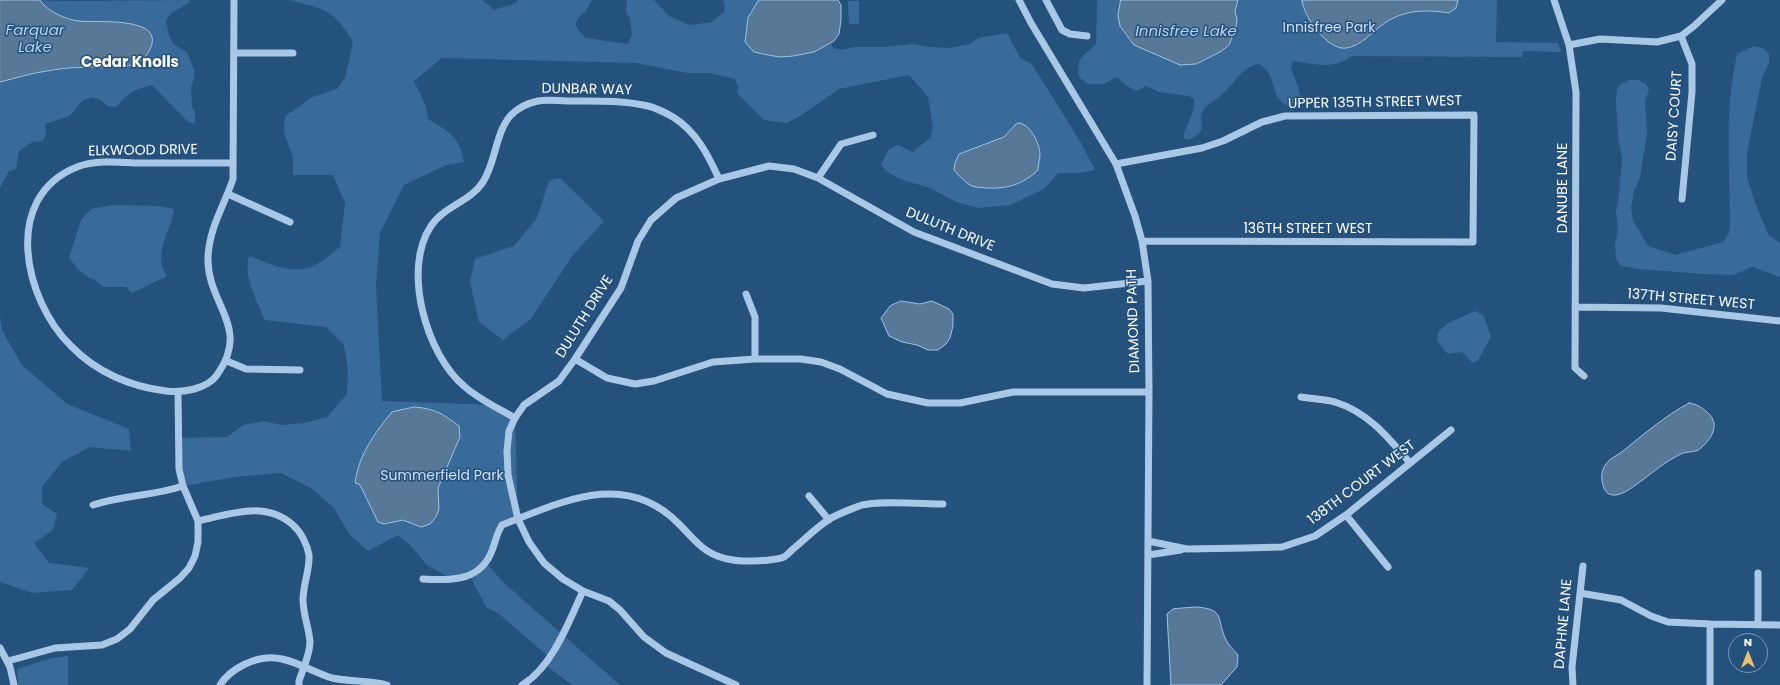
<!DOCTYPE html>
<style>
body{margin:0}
#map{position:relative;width:1780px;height:685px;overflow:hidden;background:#25517d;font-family:Poppins,sans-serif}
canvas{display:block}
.north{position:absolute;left:1728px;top:633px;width:40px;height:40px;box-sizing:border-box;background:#25517d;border:1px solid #7c97b1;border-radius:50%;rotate:0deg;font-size:11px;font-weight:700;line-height:16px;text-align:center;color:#fff}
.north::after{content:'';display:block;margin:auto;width:14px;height:18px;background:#efc16d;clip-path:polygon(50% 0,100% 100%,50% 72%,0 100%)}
</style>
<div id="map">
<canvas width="1780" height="685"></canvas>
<div class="north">N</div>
</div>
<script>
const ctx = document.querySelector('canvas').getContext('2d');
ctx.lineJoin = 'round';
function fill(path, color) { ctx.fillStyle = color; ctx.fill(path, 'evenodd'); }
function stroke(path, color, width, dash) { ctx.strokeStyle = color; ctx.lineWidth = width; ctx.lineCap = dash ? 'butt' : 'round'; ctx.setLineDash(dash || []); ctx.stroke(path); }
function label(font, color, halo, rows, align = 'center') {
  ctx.font = font + ' Poppins,sans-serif'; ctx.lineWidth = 3; ctx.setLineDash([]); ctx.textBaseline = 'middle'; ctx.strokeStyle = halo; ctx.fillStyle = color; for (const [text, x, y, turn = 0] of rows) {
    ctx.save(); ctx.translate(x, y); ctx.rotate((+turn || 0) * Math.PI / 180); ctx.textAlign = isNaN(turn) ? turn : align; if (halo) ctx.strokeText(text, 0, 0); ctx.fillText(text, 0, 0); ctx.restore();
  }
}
fill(new Path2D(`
 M 0,0 L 75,1 L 189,0 L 189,3 L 171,13 L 166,21 L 169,35 L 173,44 L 187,52 L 194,70 L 194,79 L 191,87 L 192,108 L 195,112 L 195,124 L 187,121 L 152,85 C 138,88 125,94 117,107 L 107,106 L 101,100 L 92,98 L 83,100 L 70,116 L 45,124 L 46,134 L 43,141 L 32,142 L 19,151 L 16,169 L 9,171 L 0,188 Z
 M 290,0 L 482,0 L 494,10 L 516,3 L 518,0 L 592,0 L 585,12 L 579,17 L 575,24 L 580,32 L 586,38 L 628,44 L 632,35 L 630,20 L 626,11 L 627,0 L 654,0 L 669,16 L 690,25 L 712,22 L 724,12 L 725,6 L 723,0 L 839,0 L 826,31 L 833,48 L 843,50 L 854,47 L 884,47 L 912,44 L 929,47 L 950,48 L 970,44 L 978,38 L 1007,33 L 1020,58 L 1032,64 L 1081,143 L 1095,170 L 1079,173 L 1058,173 L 1044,189 L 1010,205 L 979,208 L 956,202 L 930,188 L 900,179 L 886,171 L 881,164 L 889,149 L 898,145 L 913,152 L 930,138 L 933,127 L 928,97 L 909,75 L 839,89 L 800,116 L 787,123 L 764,120 L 737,93 L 738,87 L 735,79 L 709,73 L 687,73 L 636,63 L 442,58 L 414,81 L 426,106 L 428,119 C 449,132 459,135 464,162 L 446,165 L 404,185 L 380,233 L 376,286 L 382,401 L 494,405 L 515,418 L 518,519 L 502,525 L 486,563 L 505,584 L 620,685 L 572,685 L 544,664 L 549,657 L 499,614 L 486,607 L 470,576 L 453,580 L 427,565 L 411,546 L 398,535 L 368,551 L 350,535 L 334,508 L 311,488 L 281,473 L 235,477 L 183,486 L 177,438 L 227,437 L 243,425 L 263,421 L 281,425 L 304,423 L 327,417 L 347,394 L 348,370 L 344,345 L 326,327 L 265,320 C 257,301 243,277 249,256 C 271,264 292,276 315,265 C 324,261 332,253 340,247 L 345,203 L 333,175 L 293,175 L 293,157 L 284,132 L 285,116 L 299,107 L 310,98 L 337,89 L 345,78 L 353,42 C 333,8 325,10 290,0 Z
 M 1097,0 L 1497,0 L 1496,42 L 1558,43 L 1561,52 L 1523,51 L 1522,57 L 1352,56 C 1335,70 1314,64 1293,61 L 1291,68 L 1298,87 L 1302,104 L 1294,108 C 1288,106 1282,104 1278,98 C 1271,85 1274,73 1259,64 C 1242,67 1234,84 1222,95 C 1217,100 1209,102 1205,108 C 1193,121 1214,128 1189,140 L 1185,139 L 1183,136 C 1187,123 1195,114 1194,99 L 1189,96 L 1159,92 L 1146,86 L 1137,91 L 1127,86 L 1117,77 L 1104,84 L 1088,84 L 1079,77 C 1076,56 1082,58 1096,44 Z
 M 848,1 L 859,1 L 859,24 L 849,24 Z
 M 1754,46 L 1763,48 L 1769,54 L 1769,63 L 1762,78 L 1747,153 L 1747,178 L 1756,205 L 1768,234 L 1780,243 L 1780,277 L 1752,267 L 1733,275 L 1703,274 L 1638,269 L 1621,266 L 1616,259 L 1615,245 L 1618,228 L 1616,211 L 1619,195 L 1622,158 L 1618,137 L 1616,99 L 1617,89 L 1621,84 L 1629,80 L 1638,80 L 1646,84 L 1649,90 L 1645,101 L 1647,133 L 1640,178 L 1634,191 L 1631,208 L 1633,221 L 1638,229 L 1648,246 L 1675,255 L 1723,242 L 1729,233 L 1730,225 C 1730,165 1724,113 1737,54 Z
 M 560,178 L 604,221 L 572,256 L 531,319 L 503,340 L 479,322 L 470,282 L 475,259 L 514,246 L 537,218 L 549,181 Z
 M 112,205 C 132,206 155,204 174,209 C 172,227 158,245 162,265 C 162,268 166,273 167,276 L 132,293 L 126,287 L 104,287 L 94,279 L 89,278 L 78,269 L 69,258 L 81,220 L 91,209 Z
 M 1475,311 L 1484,316 L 1491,337 L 1478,360 L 1473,363 L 1462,352 L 1448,354 L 1437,341 L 1438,332 L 1448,323 Z
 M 0,317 L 2,330 L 21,364 L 67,404 L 129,429 L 131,451 L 90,447 L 62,462 L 42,487 L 42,504 L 57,514 L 53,530 L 34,543 L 49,563 L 89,568 L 72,590 L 32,593 L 0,582 Z
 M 68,656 L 68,685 L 18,685 L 17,669 L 52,658 Z`), '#386b9a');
const water = new Path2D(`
 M 0,0 L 40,0 C 46,11 67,20 79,21 C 93,23 159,16 152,44 C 150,50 146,58 140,61 C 130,68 120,66 108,67 C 88,67 67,67 47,71 C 32,73 16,78 0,82 Z
 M 759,0 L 838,0 L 841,5 L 841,20 L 839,34 L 834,41 L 814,52 L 793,56 L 780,57 L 768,55 L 754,52 L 745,42 L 748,18 Z
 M 1121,0 L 1238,0 L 1235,11 L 1237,19 L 1236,27 L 1229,45 L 1220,52 L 1196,64 L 1180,65 L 1134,45 L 1120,26 L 1118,16 Z
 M 1302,0 L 1458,0 L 1456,8 L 1449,13 C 1425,9 1402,10 1382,25 C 1371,33 1361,46 1346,48 C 1328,51 1303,16 1302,0 Z
 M 1019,123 C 1031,125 1039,142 1040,154 C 1040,159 1038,165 1038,170 C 1022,185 1007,189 986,188 C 981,187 975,188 970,185 C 964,181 959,176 954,170 L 955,163 L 959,154 L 1004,137 L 1016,124 Z
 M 901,301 L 920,304 L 932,301 L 949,309 L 953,314 L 953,326 L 950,338 L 946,344 L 938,350 L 928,350 L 917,345 L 902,342 L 889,336 L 881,318 L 890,306 Z
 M 1689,403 C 1697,404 1701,407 1707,412 C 1721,424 1712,438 1701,448 C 1697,453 1687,451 1681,454 C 1661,463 1644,481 1625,492 C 1618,495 1610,498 1605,490 C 1601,483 1600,471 1606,464 C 1610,458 1618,455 1623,451 C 1644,434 1665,416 1689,403 Z
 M 415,407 C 436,409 443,414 459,426 L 460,437 L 438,488 L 439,509 L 436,517 L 430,524 L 421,527 L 403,520 L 384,524 L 378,522 L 362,489 L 359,484 L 355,483 C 359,454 374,434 392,412 Z
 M 1196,607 C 1226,609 1216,619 1226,640 C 1229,646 1234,650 1238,655 L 1237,667 L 1221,685 L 1171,685 L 1167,614 L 1173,609 Z`);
fill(water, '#587898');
stroke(water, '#9dc4e6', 1);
stroke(new Path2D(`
 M 1019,0 L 1031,23 L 1116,164 L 1135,216 L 1142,241 L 1148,281 L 1149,392 L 1147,685
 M 1046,0 L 1062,30 L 1070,34 L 1087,36
 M 1554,0 L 1569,45 L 1576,92 L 1575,368 L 1584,376
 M 1681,36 L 1692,64 L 1692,92 L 1682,199
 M 1569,45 L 1600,39 L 1657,42 L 1681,36 L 1694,26 L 1722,0
 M 234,53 L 293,53
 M 233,163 C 201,163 169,163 136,163 C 118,162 95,160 77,167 C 1,197 24,300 71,346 C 96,372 131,387 166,391 C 183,393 207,389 217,375 C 252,326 206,305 208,256 C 210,226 224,206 233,179 L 234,0
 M 1116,164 L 1202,148 L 1223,141 L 1262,122 L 1285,116 L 1474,115 L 1473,242 L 1142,241
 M 818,178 L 841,144 L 873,135
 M 228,194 L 290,222
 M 746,294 L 755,317 L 755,359
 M 1575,307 L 1661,308 L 1780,321
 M 575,359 L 607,378 L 635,384 L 654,381 L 713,362 L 755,359 L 801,359 L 821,362 L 840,369 L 887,394 L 928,403 L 960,403 L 1013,392 L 1149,392
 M 227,361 L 246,369 L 300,370
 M 1301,397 C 1312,399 1324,399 1335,402 C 1368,412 1389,438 1410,463
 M 515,418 C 498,408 478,399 464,386 C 426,354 402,269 431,226 C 444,206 470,202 483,182 C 496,162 495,133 511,115 C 518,108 528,103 538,101 C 548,99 560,101 570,101 C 596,101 622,100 648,106 C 656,108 666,113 673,117 C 697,132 708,155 719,179
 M 809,496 L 829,520
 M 93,505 C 123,495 153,496 183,486
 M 1346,515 L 1388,567
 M 198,521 C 231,514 265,500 293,525 C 301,532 307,544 309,555 C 310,570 303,584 303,600 C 303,614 309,628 310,642 C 310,654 303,669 299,681 L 299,685
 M 1148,541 L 1187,549 L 1246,548 L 1282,547 L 1315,536 L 1346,515 L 1451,430
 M 1148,555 L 1181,550
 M 423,579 C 453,581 482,581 493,548 C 496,539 497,533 502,525 C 562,502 625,469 679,524 C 697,542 705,556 733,560 C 744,562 774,561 784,557 C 787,555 791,551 793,549 C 805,539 816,528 828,520 C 837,514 849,510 859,506 C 875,500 924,504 943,504
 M 1580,593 L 1621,600 L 1651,616 L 1668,622 L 1710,624 L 1780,625
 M 1758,625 L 1758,573
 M 0,648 L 10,667 L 14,685
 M 8,661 L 55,648 L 102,645 L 117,639 L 130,629 L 153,600 L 180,578 L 189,568 L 195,556 L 198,542 L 198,521 L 183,486 L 179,469 L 178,392
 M 220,685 C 230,669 255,656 275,658 C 293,659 315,673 332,678 C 350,682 369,680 387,685
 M 522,685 C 552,668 569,621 583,591
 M 736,685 L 666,653 L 644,637 L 620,610 L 609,601 L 583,591 L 563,579 L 544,563 L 529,542 L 518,519 L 508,475 L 507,451 L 509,431 L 515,418 L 524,405 L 559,381 L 575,359 L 621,288 L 638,241 L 651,220 L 676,198 L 719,179 L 769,166 L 794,169 L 818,178 L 914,232 L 1052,284 L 1084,288 L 1148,281
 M 1573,685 L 1572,667 L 1583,566
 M 1710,685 L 1710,624`), '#a9c8e5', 7);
label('14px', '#cce1f4', '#25517d', [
 ["Innisfree Park",1329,28],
 ["Summerfield Park",442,476]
]);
label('14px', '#fff', '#25517d', [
 ["DUNBAR WAY",587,90,1],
 ["UPPER 135TH STREET WEST",1375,103,-1],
 ["DAISY COURT",1675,116,-86],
 ["ELKWOOD DRIVE",143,151,-1],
 ["DANUBE LANE",1563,188,-90],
 ["136TH STREET WEST",1308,229],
 ["DULUTH DRIVE",950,230,22],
 ["137TH STREET WEST",1691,300,5],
 ["DULUTH DRIVE",585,317,-58],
 ["DIAMOND PATH",1134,321,-92],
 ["138TH COURT WEST",1362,483,-37],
 ["DAPHNE LANE",1564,624,-85]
]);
label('italic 15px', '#b4d2ed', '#25517d', [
 ["Farquar",35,31],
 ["Lake",35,48],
 ["Innisfree Lake",1186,32]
]);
label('bold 15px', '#fff', '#25517d', [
 ["Cedar Knolls",130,63]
]);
</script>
